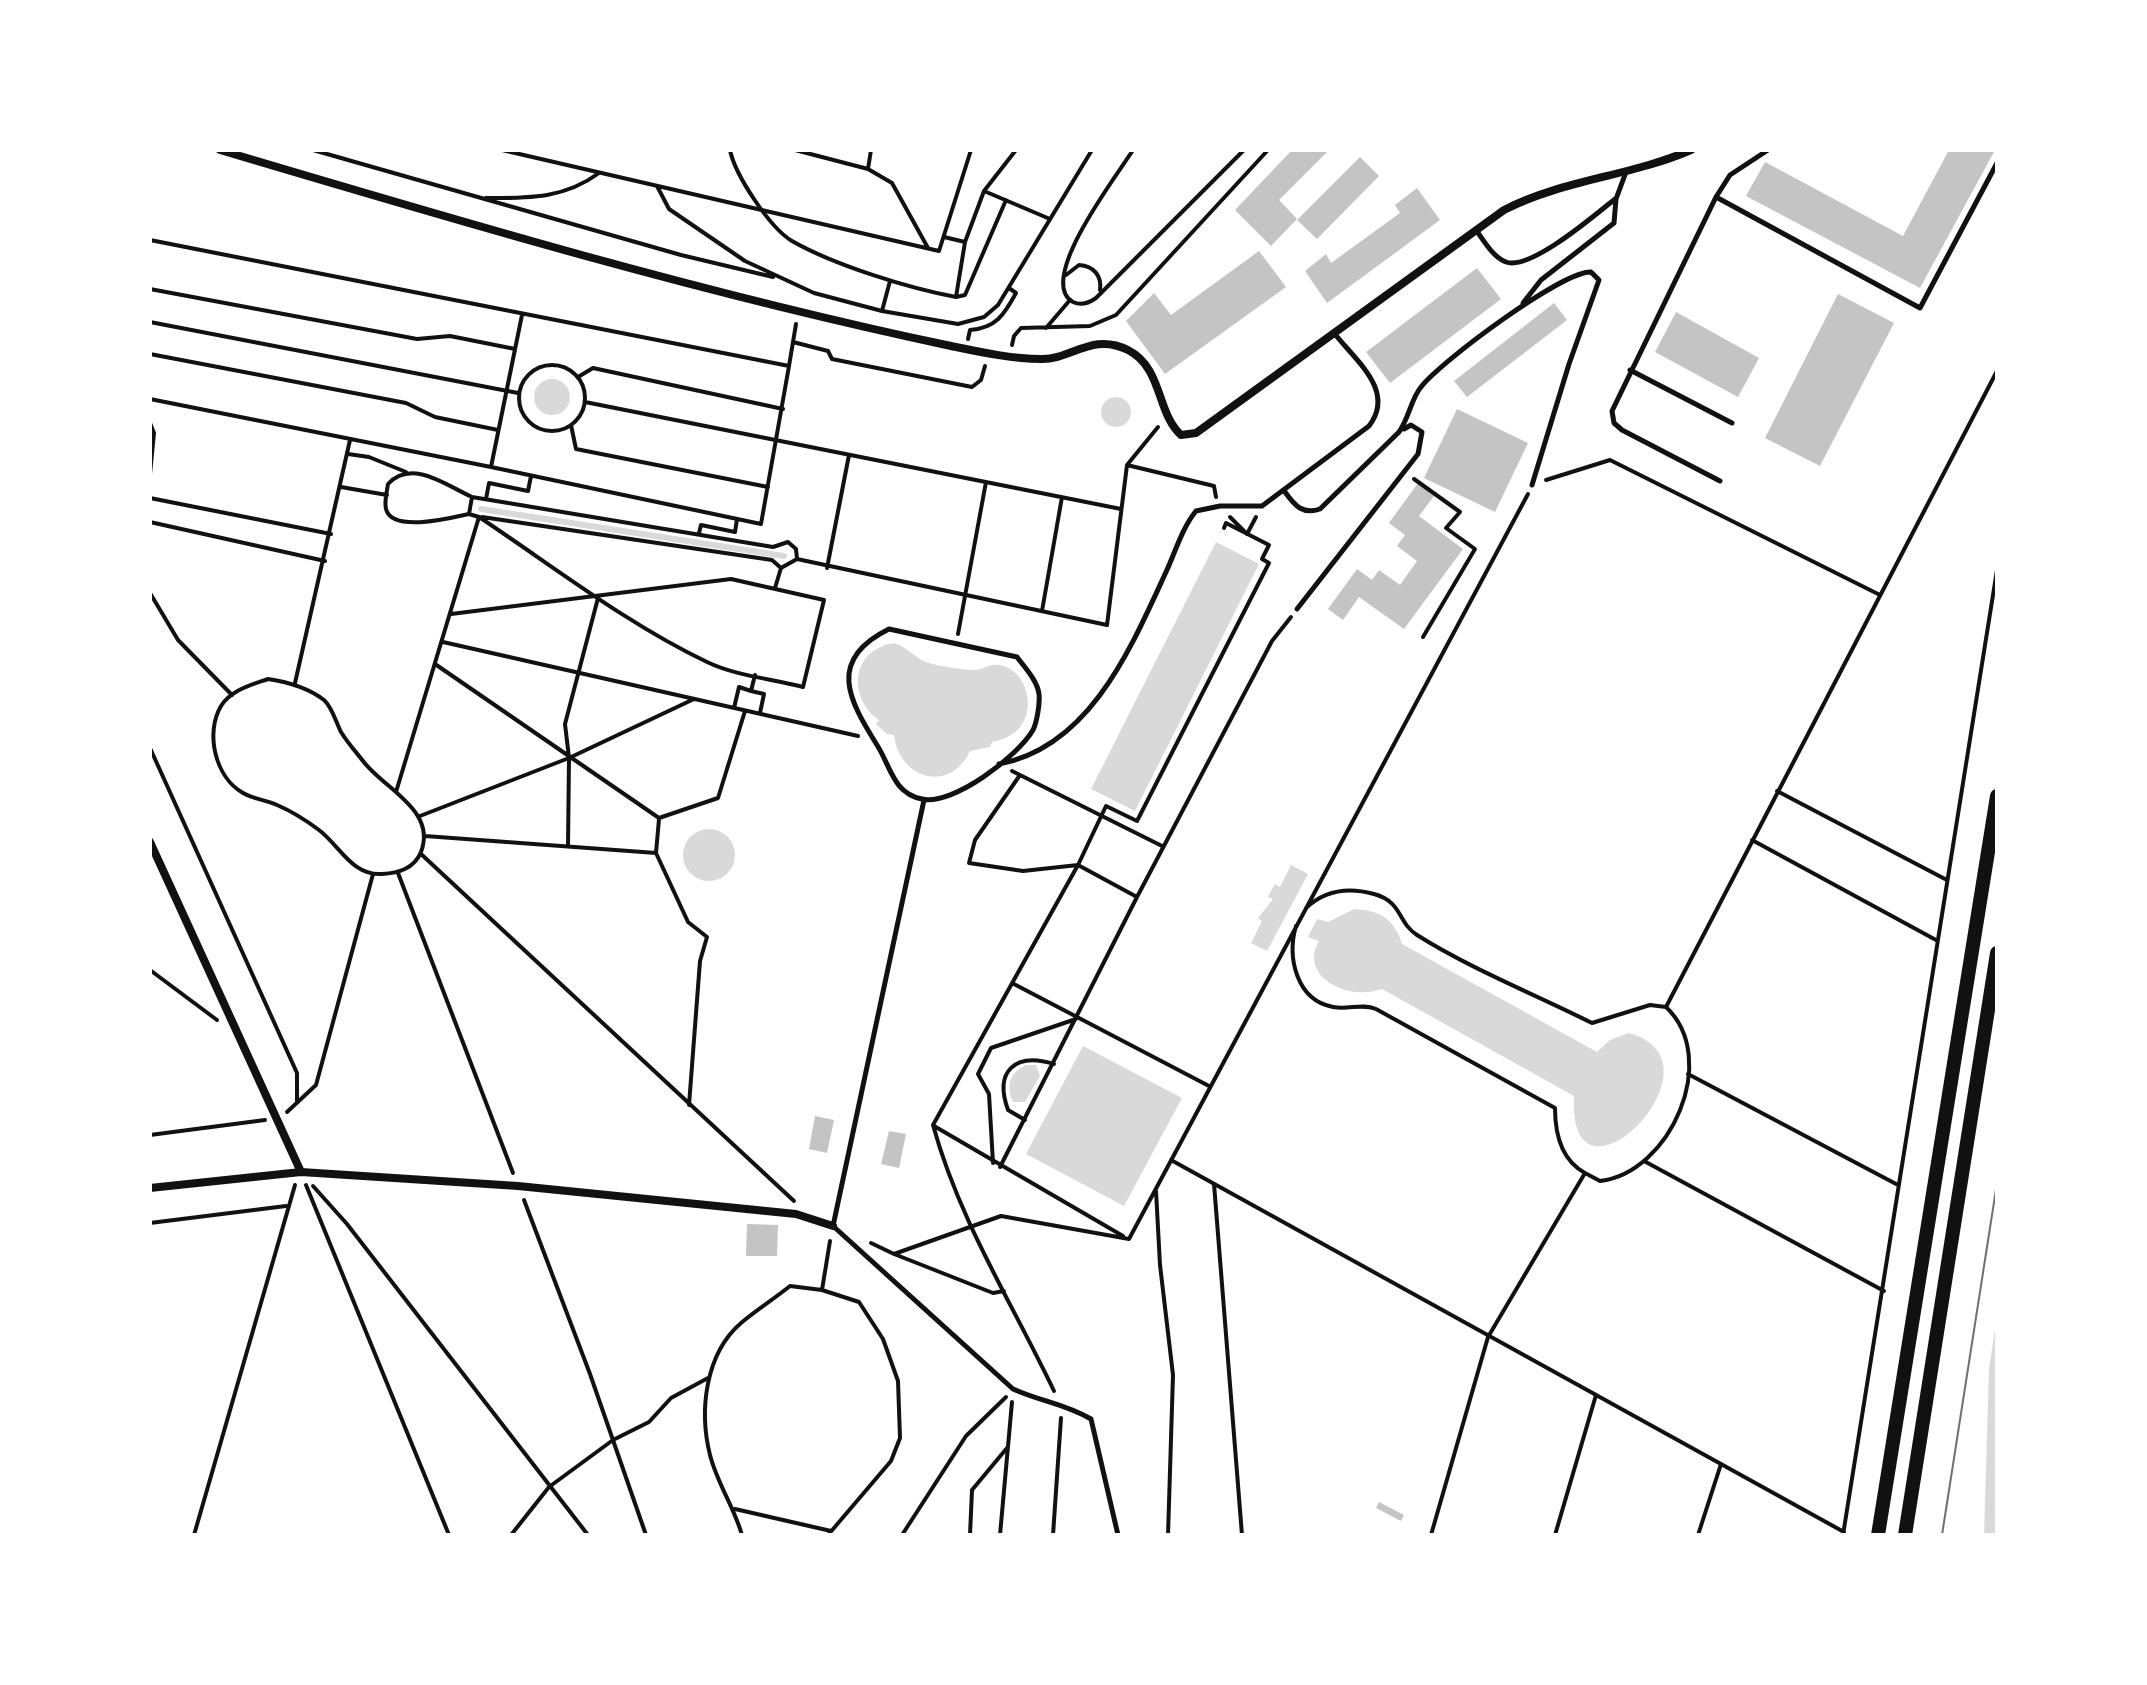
<!DOCTYPE html>
<style>
body{margin:0}
#map{position:relative;width:2147px;height:1685px;overflow:hidden;background:#fff;font-family:"Source Serif 4",serif}
canvas{display:block}
.frame{position:absolute;inset:0;border:152px solid #fff;pointer-events:none}
</style>
<div id="map">
<canvas width="2147" height="1685"></canvas>
<div class="frame"></div>
</div>
<script>
const ctx = document.querySelector('canvas').getContext('2d');
ctx.lineJoin = 'round';
function fill(path, color) { ctx.fillStyle = color; ctx.fill(path, 'evenodd'); }
function stroke(path, color, width, dash) { ctx.strokeStyle = color; ctx.lineWidth = width; ctx.lineCap = dash ? 'butt' : 'round'; ctx.setLineDash(dash || []); ctx.stroke(path); }
fill(new Path2D(`
 M534 397a18 18 0 1 1 36 0a18 18 0 1 1-36 0Z
 M1101 412a15 15 0 1 1 30 0a15 15 0 1 1-30 0Z
 M 1216,542 L 1259,564 L 1135,811 L 1091,789 Z
 M 894,643 C 907,647 914,657 926,662 C 938,666 961,670 975,670 C 981,670 986,666 992,665 C 1017,662 1032,691 1027,712 C 1022,732 1009,738 992,742 L 990,747 L 970,751 C 950,794 899,779 894,735 L 887,734 L 876,724 L 879,720 C 847,697 851,650 894,643 Z
 M683 855a26 26 0 1 1 52 0a26 26 0 1 1-52 0Z
 M 1291,865 L 1308,874 L 1267,951 L 1251,943 L 1262,921 L 1258,918 L 1273,899 L 1268,897 L 1275,884 L 1280,887 Z
 M 1354,909 C 1379,910 1395,919 1402,944 L 1597,1052 L 1610,1040 L 1629,1033 C 1734,1062 1567,1228 1574,1096 L 1382,989 C 1347,1002 1298,975 1319,941 L 1308,937 L 1317,919 L 1328,922 Z
 M 1083,1046 L 1182,1098 L 1124,1206 L 1026,1154 Z
 M 1026,1065 L 1036,1065 L 1040,1076 L 1025,1102 L 1013,1102 C 1005,1085 1010,1073 1026,1065 Z
 M 1997,1317 L 1997,1535 L 1984,1535 L 1989,1369 Z`), '#d9d9d9');
stroke(new Path2D(`
 M 481,509 L 784,556`), '#d9d9d9', 6);
fill(new Path2D(`
 M 1292,150 L 1329,150 L 1279,200 L 1297,219 L 1271,246 L 1235,210 Z
 M 1949,150 L 1995,150 L 1920,288 L 1746,196 L 1765,162 L 1903,236 Z
 M 1360,157 L 1379,176 L 1317,239 L 1297,220 Z
 M 1417,188 L 1440,220 L 1327,303 L 1305,271 L 1326,254 L 1331,263 L 1400,213 L 1395,205 Z
 M 1259,251 L 1286,287 L 1165,374 L 1126,321 L 1154,293 L 1171,315 Z
 M 1477,268 L 1501,299 L 1390,383 L 1366,352 Z
 M 1838,294 L 1894,323 L 1820,466 L 1765,438 Z
 M 1554,303 L 1567,320 L 1467,397 L 1454,381 Z
 M 1676,312 L 1759,358 L 1738,397 L 1655,352 Z
 M 1457,409 L 1528,443 L 1495,512 L 1424,478 Z
 M 1418,483 L 1434,496 L 1419,516 L 1463,549 L 1404,629 L 1359,597 L 1343,620 L 1328,609 L 1357,569 L 1372,580 L 1379,570 L 1400,585 L 1417,561 L 1397,546 L 1405,535 L 1389,523 Z
 M 815,1116 L 834,1120 L 827,1153 L 809,1149 Z
 M 889,1131 L 906,1134 L 899,1168 L 881,1164 Z
 M 747,1224 L 778,1225 L 777,1256 L 746,1256 Z
 M 1379,1502 L 1404,1515 L 1401,1521 L 1376,1508 Z`), '#c4c4c4');
stroke(new Path2D(`
 M 313,150 L 681,255 L 773,277
 M 502,150 L 939,251 L 971,150
 M 730,150 C 735,175 770,228 792,241 C 834,265 908,288 956,297 L 965,295 L 1006,200
 M 795,150 L 868,169 L 892,183 L 928,248
 M 1133,150 C 1118,174 1035,281 1073,302 C 1081,306 1089,303 1096,298 L 1244,150
 M 868,169 L 871,150
 M 657,186 L 669,209 L 745,261 L 814,293 L 882,311 L 958,324 L 984,317 L 998,305 L 1092,150
 M 984,191 L 1050,219
 M 486,198 C 528,198 564,199 599,173
 M 944,237 L 965,242 L 956,297
 M 150,240 L 789,366 L 761,524 L 491,467 L 522,315
 M 965,242 L 984,191 L 1016,150
 M 1066,275 L 1079,265 C 1094,266 1102,276 1100,290
 M 150,289 L 417,339 L 450,336 L 515,349
 M 882,311 L 890,281
 M 150,322 L 518,393
 M 1046,328 L 1070,300
 M 968,339 L 970,330 C 996,328 1004,315 1016,293 L 1009,288
 M 793,342 L 796,324
 M 1012,345 L 1014,336 L 1021,328 L 1090,326 L 1116,315 L 1268,150
 M 150,354 L 406,403 L 435,417 L 498,430
 M519 398a33 33 0 1 1 66 0a33 33 0 1 1-66 0Z
 M 789,366 L 793,342 L 828,351 L 832,359 L 972,387 L 981,380 L 985,366
 M 578,377 L 593,368 L 783,409
 M 150,399 L 491,467
 M 585,402 L 1121,509
 M 150,423 L 154,433 L 150,474
 M 571,425 L 576,449 L 768,487
 M 348,454 L 369,457 L 406,472
 M 1127,465 L 1214,486 L 1216,497
 M 1127,465 L 1158,427
 M 1414,479 L 1460,512 L 1446,528 L 1475,549 L 1423,637
 M 1546,480 L 1610,460 L 1880,595
 M 341,487 L 387,495
 M 472,497 L 773,547 L 788,542 L 796,549 L 797,559
 M 150,498 L 331,534
 M 486,499 L 489,483 L 528,491 L 531,476
 M 482,517 L 772,560 L 781,568
 M 1230,517 L 1247,534 L 1256,517
 M 150,522 L 325,561
 M 699,533 L 701,525 L 735,532 L 737,519
 M 781,568 L 797,559 L 1107,625 L 1127,465
 M 827,568 L 849,455
 M 775,588 L 781,568
 M 150,593 L 178,640 L 232,695
 M 1042,611 L 1062,497
 M 451,614 L 731,579 L 824,600 L 803,687 C 773,679 736,676 707,662 C 627,624 553,566 479,517 L 469,514 L 472,497 C 447,486 412,458 388,484 C 387,491 384,502 386,509 C 392,533 451,518 469,514
 M 958,634 L 986,482
 M 443,642 L 858,736
 M 435,664 L 659,818
 M 268,679 C 288,682 307,687 324,700 C 332,707 336,722 341,732 C 347,742 356,752 363,761 C 384,789 437,810 421,852 C 414,869 398,873 382,874 C 352,876 340,846 319,830 C 307,821 291,811 277,805 C 267,800 253,799 243,793 C 215,777 205,733 221,706 C 231,690 251,685 268,679 Z
 M 295,683 L 350,440
 M 751,691 L 764,694 L 760,713
 M 734,708 L 739,687 L 751,691 L 755,675
 M 150,748 L 297,1073 L 297,1102
 M 1012,771 L 1162,846
 M 1020,775 L 975,840 L 969,863 L 1023,871 L 1078,865 L 1137,897 L 1272,641 L 1291,617
 M 1777,791 L 1945,879
 M 396,792 L 479,517
 M 420,816 L 569,758 L 694,699
 M 659,818 L 718,798 L 745,711
 M 425,836 L 656,853 L 659,819
 M 1752,840 L 1936,940
 M 568,846 L 569,758 L 565,724 L 598,598
 M 656,853 L 688,922 L 707,937 L 700,961 L 689,1105
 M 421,854 L 794,1201
 M 398,873 L 513,1173
 M 1306,908 C 1325,890 1349,887 1374,894 C 1403,902 1397,922 1417,935 C 1471,969 1534,994 1592,1023 L 1650,1005 L 1666,1007
 M 1296,926 C 1287,957 1296,1000 1333,1007 C 1349,1010 1362,1003 1376,1009 L 1555,1108 C 1555,1134 1561,1160 1585,1173
 M 150,970 L 217,1020
 M 1012,983 L 1209,1086
 M 1688,1074 L 1898,1185
 M 287,1112 L 316,1085 L 373,874
 M 1025,1120 L 1008,1110 C 994,1071 1015,1052 1054,1064
 M 934,1126 L 1123,1236
 M 150,1135 L 265,1120
 M 1171,1160 L 1844,1532
 M 1644,1161 L 1884,1291
 M 993,1163 L 989,1094 L 978,1074 L 991,1048 L 1076,1019
 M 1000,1167 L 1137,897
 M 1214,1184 L 1242,1535
 M 306,1185 L 449,1535
 M 313,1186 L 347,1224 L 588,1535
 M 1156,1191 L 1160,1265 L 1173,1375 L 1168,1535
 M 524,1200 L 590,1374 L 646,1535
 M 150,1223 L 286,1206
 M 1129,1239 L 1528,494
 M 871,1243 L 894,1254 L 1001,1216 L 1129,1239
 M 894,1254 L 993,1293 L 1004,1291
 M 822,1290 L 830,1241
 M 1054,1391 C 1012,1303 959,1220 933,1125 L 1078,865 L 1106,806 L 1137,821 L 1269,563 L 1262,559 L 1269,545 L 1226,523 L 1224,528
 M 735,1509 L 831,1531
 M 194,1535 L 295,1185
 M 511,1535 L 549,1487 L 613,1440 L 649,1422 L 671,1398 L 708,1378
 M 742,1535 C 734,1507 717,1483 710,1455 C 699,1411 705,1354 741,1323 C 756,1310 774,1299 790,1286 L 822,1290 L 859,1302 L 883,1339 L 898,1381 L 900,1438 L 891,1461 L 828,1535
 M 902,1535 L 966,1436 L 1006,1397
 M 970,1535 L 972,1490 L 1007,1448
 M 1000,1535 L 1012,1402
 M 1053,1535 L 1061,1418
 M 1431,1535 L 1488,1337 L 1585,1173 L 1600,1181 C 1670,1173 1721,1059 1666,1007 L 1997,371
 M 1555,1535 L 1596,1395
 M 1698,1535 L 1721,1464
 M 1843,1535 L 1997,570`), '#111', 4);
stroke(new Path2D(`
 M 1716,197 L 1920,308 L 1997,163
 M 1476,230 C 1484,241 1493,257 1506,262 C 1530,271 1595,215 1615,199
 M 1523,303 L 1541,280 L 1614,223 L 1616,199 L 1626,172
 M 1630,370 L 1732,423
 M 1720,481 L 1622,430 L 1614,423 L 1612,411 L 1716,197 L 1730,175 L 1768,150
 M 1285,492 C 1295,506 1303,515 1320,509 L 1399,432 C 1409,418 1411,399 1421,387 C 1440,362 1562,271 1591,272 L 1599,280 L 1569,364 L 1532,485
 M 1297,609 L 1418,454 L 1422,432 L 1411,425 L 1404,429
 M 889,629 L 1017,657 C 1025,668 1037,680 1039,694 C 1040,703 1037,722 1033,730 C 1018,756 953,806 922,799 C 893,793 891,767 877,745 C 849,700 826,660 889,629 Z
 M 999,764 C 1090,747 1131,648 1166,572 C 1175,553 1182,528 1196,511 L 1220,506 L 1262,506 L 1369,426 C 1396,391 1356,361 1334,333
 M 924,800 L 833,1226 L 1013,1389 C 1042,1402 1063,1403 1091,1419 L 1118,1535`), '#111', 5);
stroke(new Path2D(`
 M 220,150 C 462,222 704,294 951,346 C 980,352 1012,359 1041,359 C 1071,360 1092,332 1128,350 C 1163,368 1156,412 1181,435 L 1196,433 L 1504,210 C 1562,180 1631,176 1691,150
 M 150,842 L 301,1172
 M 150,1188 L 301,1172 L 518,1186 L 796,1214 L 833,1226`), '#111', 8);
stroke(new Path2D(`
 M 1878,1535 L 1997,796
 M 1905,1535 L 1997,953`), '#111', 14);
stroke(new Path2D(`
 M 1942,1535 L 1997,1183`), '#707070', 2);
</script>
